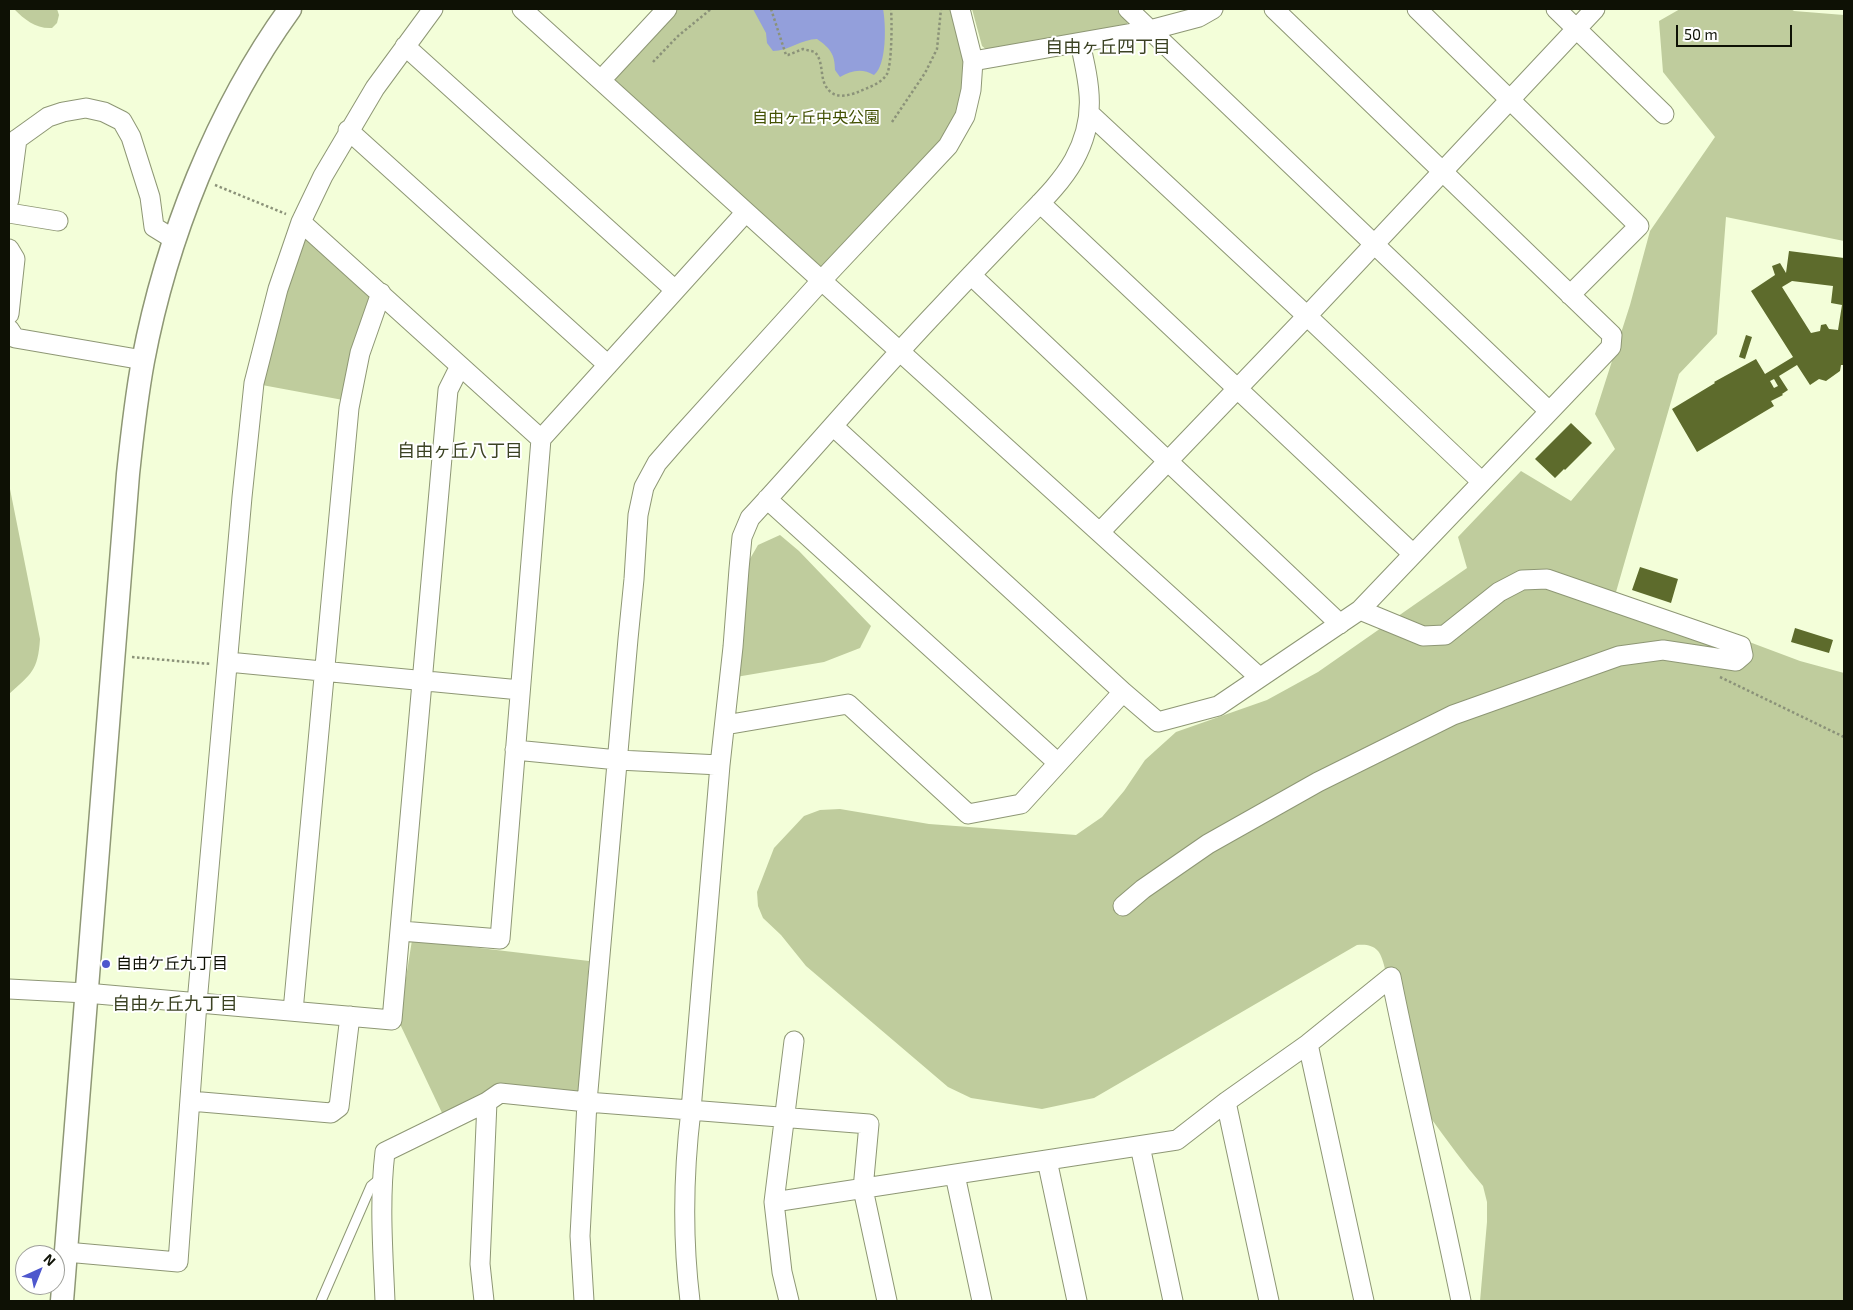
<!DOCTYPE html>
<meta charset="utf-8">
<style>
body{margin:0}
#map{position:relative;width:1853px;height:1310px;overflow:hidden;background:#f3fed9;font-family:"Exo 2",sans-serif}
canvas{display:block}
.frame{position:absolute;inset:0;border:10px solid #0e1105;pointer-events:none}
.north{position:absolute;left:15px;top:1245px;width:50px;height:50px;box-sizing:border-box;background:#fff;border:1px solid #9fa09b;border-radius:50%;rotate:44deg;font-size:14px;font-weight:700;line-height:20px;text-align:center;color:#0e1105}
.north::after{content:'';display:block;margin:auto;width:18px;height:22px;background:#4e57cd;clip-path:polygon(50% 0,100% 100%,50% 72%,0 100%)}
.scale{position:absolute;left:1676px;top:25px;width:116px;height:22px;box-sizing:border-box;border:2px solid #0e1105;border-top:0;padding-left:6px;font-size:15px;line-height:18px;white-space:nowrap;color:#0e1105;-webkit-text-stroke:4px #fff;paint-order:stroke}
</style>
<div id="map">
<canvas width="1853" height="1310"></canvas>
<div class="frame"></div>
<div class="north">N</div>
<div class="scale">50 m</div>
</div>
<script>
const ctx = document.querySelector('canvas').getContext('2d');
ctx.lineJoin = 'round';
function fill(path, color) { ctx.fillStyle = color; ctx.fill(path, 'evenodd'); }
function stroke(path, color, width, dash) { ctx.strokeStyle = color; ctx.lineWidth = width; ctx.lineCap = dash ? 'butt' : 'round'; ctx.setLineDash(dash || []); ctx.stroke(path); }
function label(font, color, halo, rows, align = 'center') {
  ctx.font = font + ' "Exo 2","Noto Sans JP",sans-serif'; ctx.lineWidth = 4; ctx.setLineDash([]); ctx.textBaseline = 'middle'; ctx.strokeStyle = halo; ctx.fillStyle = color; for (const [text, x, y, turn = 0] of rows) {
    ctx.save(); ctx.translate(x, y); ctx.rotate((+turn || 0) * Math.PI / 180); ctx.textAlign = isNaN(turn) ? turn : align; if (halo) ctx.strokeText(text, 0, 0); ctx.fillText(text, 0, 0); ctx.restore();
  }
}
fill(new Path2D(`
 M 14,9 L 57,9 L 59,15 L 57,23 L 52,28 C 36,29 25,20 14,9 Z
 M 678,9 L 952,9 L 967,67 L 962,101 L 942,141 L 822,269 L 613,80 Z
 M 972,9 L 1116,9 L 1128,20 L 1126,26 L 988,51 L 982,46 Z
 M 1680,9 L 1791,9 L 1794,11 L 1844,15 L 1844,241 L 1726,217 L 1717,334 L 1679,374 L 1616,592 L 1800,661 L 1844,673 L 1844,1301 L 1480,1301 L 1487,1222 L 1487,1202 L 1483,1186 C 1464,1164 1447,1140 1430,1117 C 1419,1102 1402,1081 1399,1064 C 1394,1042 1390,965 1378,951 C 1373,945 1365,944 1357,945 L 1094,1098 L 1042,1109 L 971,1098 L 948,1087 L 806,966 L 781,935 L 763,918 L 758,906 L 757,892 L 774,848 L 804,816 L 820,810 L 840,809 L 929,824 L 1076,835 L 1102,817 L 1124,791 L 1145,760 L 1176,732 L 1267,700 L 1318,672 L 1467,568 L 1458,537 L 1521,471 L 1571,501 L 1615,449 L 1595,414 L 1630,305 L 1650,231 L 1715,137 L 1663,72 L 1659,21 Z
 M 307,236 L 369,293 L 369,300 L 343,400 L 262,385 L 301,238 Z
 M 9,484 L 40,639 C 38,671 31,674 9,694 Z
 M 780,535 L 799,551 L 871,626 L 860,648 L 824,662 L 736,677 L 744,569 L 758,545 Z
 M 412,940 L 589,961 L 579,1096 L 498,1088 L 443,1115 L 399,1022 Z`), '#bfcc9d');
fill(new Path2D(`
 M 753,9 L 883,9 C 886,24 887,65 874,75 C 863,68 851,70 840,77 L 835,70 C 835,54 830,48 817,39 C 802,39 788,51 773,51 L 767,43 L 766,33 Z`), '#939fdb');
fill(new Path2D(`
 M 1789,251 L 1844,258 L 1844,365 L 1841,365 L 1840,371 L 1826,381 L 1819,379 L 1810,385 L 1797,365 L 1779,376 L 1788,390 L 1782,394 L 1783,395 L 1771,401 L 1774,406 L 1697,452 L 1672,409 L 1715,383 L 1714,382 L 1756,359 L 1765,374 L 1793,357 L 1751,291 L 1775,275 L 1772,266 L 1780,263 L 1786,273 ZM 1792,281 L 1833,286 L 1831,303 L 1842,305 L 1838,330 L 1829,329 L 1826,324 L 1821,325 L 1820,331 L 1811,333 L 1782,287 ZM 1774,379 L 1778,386 L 1774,388 L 1770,381 Z
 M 1746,335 L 1752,337 L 1745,359 L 1739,357 Z
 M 1571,423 L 1592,443 L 1565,470 L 1564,469 L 1555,478 L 1535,459 Z
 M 1640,567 L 1678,579 L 1671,603 L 1632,590 Z
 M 1795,628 L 1833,640 L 1829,653 L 1791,642 Z`), '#5d6b2c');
const service = new Path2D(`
 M 321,1301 L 371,1186 L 382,1177`);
const minor = new Path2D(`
 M 522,9 L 1259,677
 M 1128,9 L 1549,411
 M 1417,9 L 1639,226 L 1570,295
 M 1556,9 L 1664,114
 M 405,46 L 675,290
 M 973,61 L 1150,30 L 1199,17 L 1213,9
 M 601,80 L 667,9
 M 1090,114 L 1307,316 L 1482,482
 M 348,130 L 608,365
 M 9,145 L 48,117 L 63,112 L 86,108 L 104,112 L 122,121 L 131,137 L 150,197 L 154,227 L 175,240
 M 9,200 L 17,139
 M 1040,203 L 1413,554
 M 9,213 L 58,221
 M 301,222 L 541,439
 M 9,249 L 15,259 L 9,314
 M 971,275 L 1340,624
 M 9,329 L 15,338 L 143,360
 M 833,426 L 1123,692
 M 767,499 L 1058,763
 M 1100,532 L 1307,316 L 1595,9
 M 228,662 L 520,690
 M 725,725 L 848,704 L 968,814 L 1021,804 L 1123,692 L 1158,722 L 1218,706 L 1360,610 L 1611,347 L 1612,335 L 1274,9
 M 515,750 L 618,760 L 720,765
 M 1123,906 L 1143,889 L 1208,844 L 1318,782 L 1453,715 L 1619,656 L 1663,650 L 1736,661 L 1743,655 L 1741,646 L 1547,579 L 1522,580 L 1499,592 L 1445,635 L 1423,636 L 1360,610
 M 401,931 L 500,939 L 541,439 L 746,212
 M 9,989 L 86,993 L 392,1020 L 448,390 L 460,366
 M 293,1011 L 349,408 L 360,353 L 381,293
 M 1308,1044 L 1364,1301
 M 190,1101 L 331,1113 L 339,1107 L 350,1016
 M 1226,1102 L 1269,1301
 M 1140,1146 L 1173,1301
 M 1047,1160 L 1077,1301
 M 955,1175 L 982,1301
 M 774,1202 L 1177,1140 L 1226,1102 L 1308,1044 L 1391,977 C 1413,1086 1439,1193 1461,1301
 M 66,1252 L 178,1262 L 197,1003 L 242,497 L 254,383 L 278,289 L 301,222 L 323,176 L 375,88 L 433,9
 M 385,1301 C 383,1252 379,1202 385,1152 L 487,1102
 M 484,1301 L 480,1264 L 487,1102 L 500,1093 L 587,1102 L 869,1124 L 863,1189 L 887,1301
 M 584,1301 L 580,1236 L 587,1102 L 628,639 L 634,579 L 638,515 L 644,487 L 657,463 L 677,440 L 821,281 L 948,146 L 965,116 L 971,90 L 973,61 L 960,9
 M 690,1301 C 682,1235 683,1176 691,1110 L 720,765 L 733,647 L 739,569 L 742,537 L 750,518 C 814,449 875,376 940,308 C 966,280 992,253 1018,226 C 1038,205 1060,185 1074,160 C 1097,118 1090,86 1080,43
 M 789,1301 L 782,1272 L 774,1202 L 794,1041`);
const tertiary = new Path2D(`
 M 62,1301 L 128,474 C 132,436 136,399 143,361 C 166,239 217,110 290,9`);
stroke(service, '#8e9775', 11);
stroke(minor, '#8e9775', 21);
stroke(tertiary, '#8e9775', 25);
stroke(new Path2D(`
 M 771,9 L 786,55 L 788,55 L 803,49 L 815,52 C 826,65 817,82 832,93 C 839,98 850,95 858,92 C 867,88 881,84 887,74 C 892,64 892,21 891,9
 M 653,62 L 678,36 L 711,9
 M 892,122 L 925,73 L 937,49 L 941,9
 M 215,185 L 286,214
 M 132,657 L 211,664
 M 1720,677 L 1844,737`), '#8b9279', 2.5, [2.5, 2.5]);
stroke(service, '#fff', 9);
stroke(minor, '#fff', 19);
stroke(tertiary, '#fff', 22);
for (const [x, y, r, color] of [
 [106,964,5,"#4e57cd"]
]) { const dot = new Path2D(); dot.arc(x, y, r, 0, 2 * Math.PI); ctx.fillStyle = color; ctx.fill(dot); stroke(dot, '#fff', 2); }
label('16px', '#435103', '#fff', [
 ["自由ヶ丘中央公園",816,118]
]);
label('16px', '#0e1105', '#fff', [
 ["自由ケ丘九丁目",116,964]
], 'left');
label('18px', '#3b4223', '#fff', [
 ["自由ヶ丘四丁目",1108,47],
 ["自由ヶ丘八丁目",460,451],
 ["自由ヶ丘九丁目",175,1004]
]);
</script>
